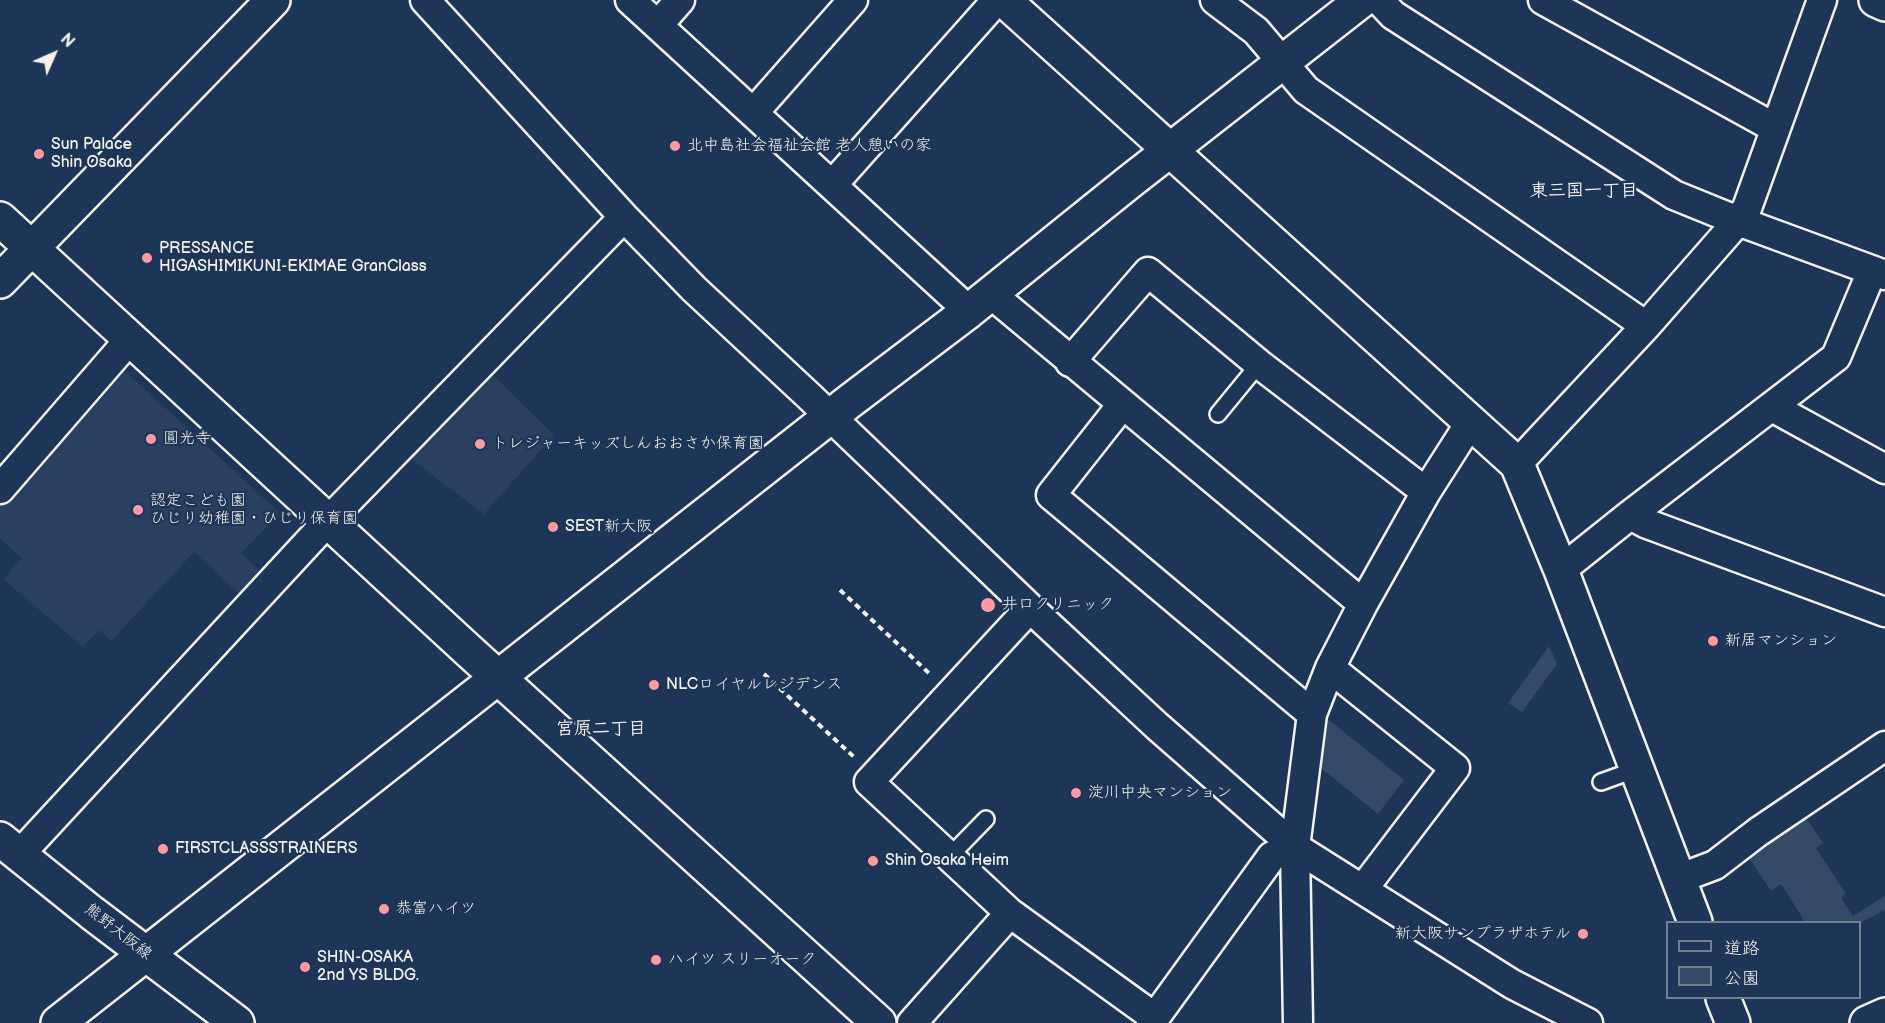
<!DOCTYPE html>
<meta charset="utf-8">
<style>
body{margin:0}
#map{position:relative;width:1885px;height:1023px;overflow:hidden;background:#1d3557;font-family:"Balsamiq Sans","Klee One",sans-serif}
canvas{display:block}
.legend{position:absolute;left:1666px;top:921px;width:195px;height:78px;box-sizing:border-box;background:#1d3557;border:2px solid #738091;margin:0;padding:8px 10px;list-style:none;font-size:18px;color:#f4f1e8}
.legend li{display:flex;align-items:center;gap:12px;height:30px}
.legend b{width:30px;border:2px solid #738091}
.north{position:absolute;left:24px;top:24px;width:60px;height:60px;-webkit-text-stroke:4px #1d3557;paint-order:stroke;rotate:45deg;font-size:16px;font-weight:700;line-height:24px;text-align:center;color:#f4f1e8}
.north::after{content:'';display:block;margin:auto;width:21px;height:27px;background:#f4f1e8;clip-path:polygon(50% 0,100% 100%,50% 72%,0 100%)}
</style>
<div id="map">
<canvas width="1885" height="1023"></canvas>
<ul class="legend">
<li><b style="height:8px;background:#1d3557"></b>道路</li>
<li><b style="height:16px;background:#354a67"></b>公園</li>
</ul>
<div class="north">N</div>
</div>
<script>
const ctx = document.querySelector('canvas').getContext('2d');
ctx.lineJoin = 'round';
function fill(path, color) { ctx.fillStyle = color; ctx.fill(path, 'evenodd'); }
function stroke(path, color, width, dash) { ctx.strokeStyle = color; ctx.lineWidth = width; ctx.lineCap = dash ? 'butt' : 'round'; ctx.setLineDash(dash || []); ctx.stroke(path); }
function label(font, color, halo, rows, align = 'center') {
  ctx.font = font + ' "Balsamiq Sans","Klee One",sans-serif'; ctx.lineWidth = 4.5; ctx.setLineDash([]); ctx.textBaseline = 'middle'; ctx.strokeStyle = halo; ctx.fillStyle = color; for (const [text, x, y, turn = 0] of rows) {
    ctx.save(); ctx.translate(x, y); ctx.rotate((+turn || 0) * Math.PI / 180); ctx.textAlign = isNaN(turn) ? turn : align; if (halo) ctx.strokeText(text, 0, 0); ctx.fillText(text, 0, 0); ctx.restore();
  }
}
fill(new Path2D(`
 M 487,369 L 554,435 L 484,514 L 405,454 Z
 M 125,371 L 280,513 L 241,553 L 265,577 L 245,599 L 194,552 L 111,641 L 99,630 L 83,647 L 3,579 L 22,558 L 0,539 L 0,506 L 113,372 Z`), '#2a4060');
fill(new Path2D(`
 M 1549,646 L 1557,664 L 1522,712 L 1508,703 Z
 M 1325,717 L 1404,780 L 1378,814 L 1317,765 Z
 M 1804,815 L 1823,843 L 1816,848 L 1846,894 L 1841,898 L 1853,916 L 1885,896 L 1885,910 L 1860,923 L 1804,922 L 1801,915 L 1781,884 L 1771,891 L 1747,855 Z`), '#354a67');
const lane = new Path2D(`
 M 1218,414 L 1259,364
 M 1601,782 L 1637,769
 M 949,857 L 986,819`);
const street = new Path2D(`
 M 425,0 L 624,217 L 694,289 L 810,397 L 1030,608 L 1157,726 L 1295,847 L 1512,984 L 1588,1023
 M 630,0 L 969,311
 M 1215,0 L 1256,31 L 1306,90 L 1646,326
 M 1379,0 L 1393,15 L 1674,195 L 1738,221 L 1885,275
 M 1543,0 L 1775,128
 M 658,25 L 680,0
 M 754,112 L 853,0
 M 833,184 L 997,0
 M 991,294 L 1363,604
 M 1070,362 L 1148,272 L 1259,364 L 1426,492
 M 1122,405 L 1051,495 L 1312,714
 M 1772,407 L 1885,469
 M 1517,464 L 1646,326 L 1738,221 L 1747,208 L 1822,0
 M 0,489 L 130,339
 M 1630,515 L 1645,523 L 1885,612
 M 1561,570 L 1630,515 L 1836,357 L 1872,271
 M 1030,608 L 869,782 L 1010,913 L 1154,1017
 M 1330,668 L 1455,768 L 1363,889
 M 19,855 L 328,521 L 624,217
 M 1678,879 L 1715,865 L 1758,832 L 1885,746
 M 912,1023 L 1010,913
 M 1151,1023 L 1272,856 L 1295,847
 M 1298,1023 L 1295,847 L 1312,714 L 1330,668 L 1363,604 L 1426,492 L 1470,423`);
const secondary = new Path2D(`
 M 1004,0 L 1517,464 L 1561,570 L 1695,922
 M 1876,0 L 1885,4
 M 0,219 L 469,651 L 879,1023
 M 0,281 L 273,0
 M 0,839 L 92,913 L 237,1023
 M 1723,998 L 1733,1023
 M 58,1023 L 850,401 L 969,311 L 1128,183 L 1362,0
 M 1867,1023 L 1885,1015`);
stroke(lane, '#f4f1e8', 20);
stroke(street, '#f4f1e8', 33);
stroke(secondary, '#f4f1e8', 38);
stroke(new Path2D(`
 M 840,590 L 931,675
 M 764,674 L 854,757`), '#f4f1e8', 4, [6, 4.5]);
stroke(lane, '#1d3557', 15);
stroke(street, '#1d3557', 28);
stroke(secondary, '#1d3557', 33);
for (const [x, y, r, color] of [
 [675,146,6,"#ff9aa2"],
 [39,154,6,"#ff9aa2"],
 [147,258,6,"#ff9aa2"],
 [151,439,6,"#ff9aa2"],
 [480,444,6,"#ff9aa2"],
 [138,510,6,"#ff9aa2"],
 [553,527,6,"#ff9aa2"],
 [988,605,8,"#ff9aa2"],
 [1713,641,6,"#ff9aa2"],
 [654,685,6,"#ff9aa2"],
 [1076,793,6,"#ff9aa2"],
 [163,849,6,"#ff9aa2"],
 [873,861,6,"#ff9aa2"],
 [384,909,6,"#ff9aa2"],
 [1583,934,6,"#ff9aa2"],
 [656,960,6,"#ff9aa2"],
 [305,967,6,"#ff9aa2"]
]) { const dot = new Path2D(); dot.arc(x, y, r, 0, 2 * Math.PI); ctx.fillStyle = color; ctx.fill(dot); stroke(dot, '#1d3557', 2); }
label('16px', '#f4f1e8', '#1d3557', [
 ["Sun Palace",51,145],
 ["Shin Osaka",51,163],
 ["北中島社会福祉会館 老人憩いの家",687,146],
 ["PRESSANCE",159,249],
 ["HIGASHIMIKUNI-EKIMAE GranClass",159,267],
 ["圓光寺",163,439],
 ["トレジャーキッズしんおおさか保育園",492,444],
 ["認定こども園",150,501],
 ["ひじり幼稚園・ひじり保育園",150,519],
 ["SEST新大阪",565,527],
 ["井口クリニック",1002,605],
 ["新居マンション",1725,641],
 ["NLCロイヤルレジデンス",666,685],
 ["淀川中央マンション",1088,793],
 ["FIRSTCLASSSTRAINERS",175,849],
 ["Shin Osaka Heim",885,861],
 ["恭富ハイツ",396,909],
 ["新大阪サンプラザホテル",1571,934,"right"],
 ["SHIN-OSAKA",317,958],
 ["2nd YS BLDG.",317,976],
 ["ハイツ スリーオーク",668,960]
], 'left');
label('16px', '#f4f1e8', '#1d3557', [
 ["熊野大阪線",118,932,38]
]);
label('bold 18px', '#f4f1e8', '#1d3557', [
 ["東三国一丁目",1584,191],
 ["宮原二丁目",601,729]
]);
</script>
